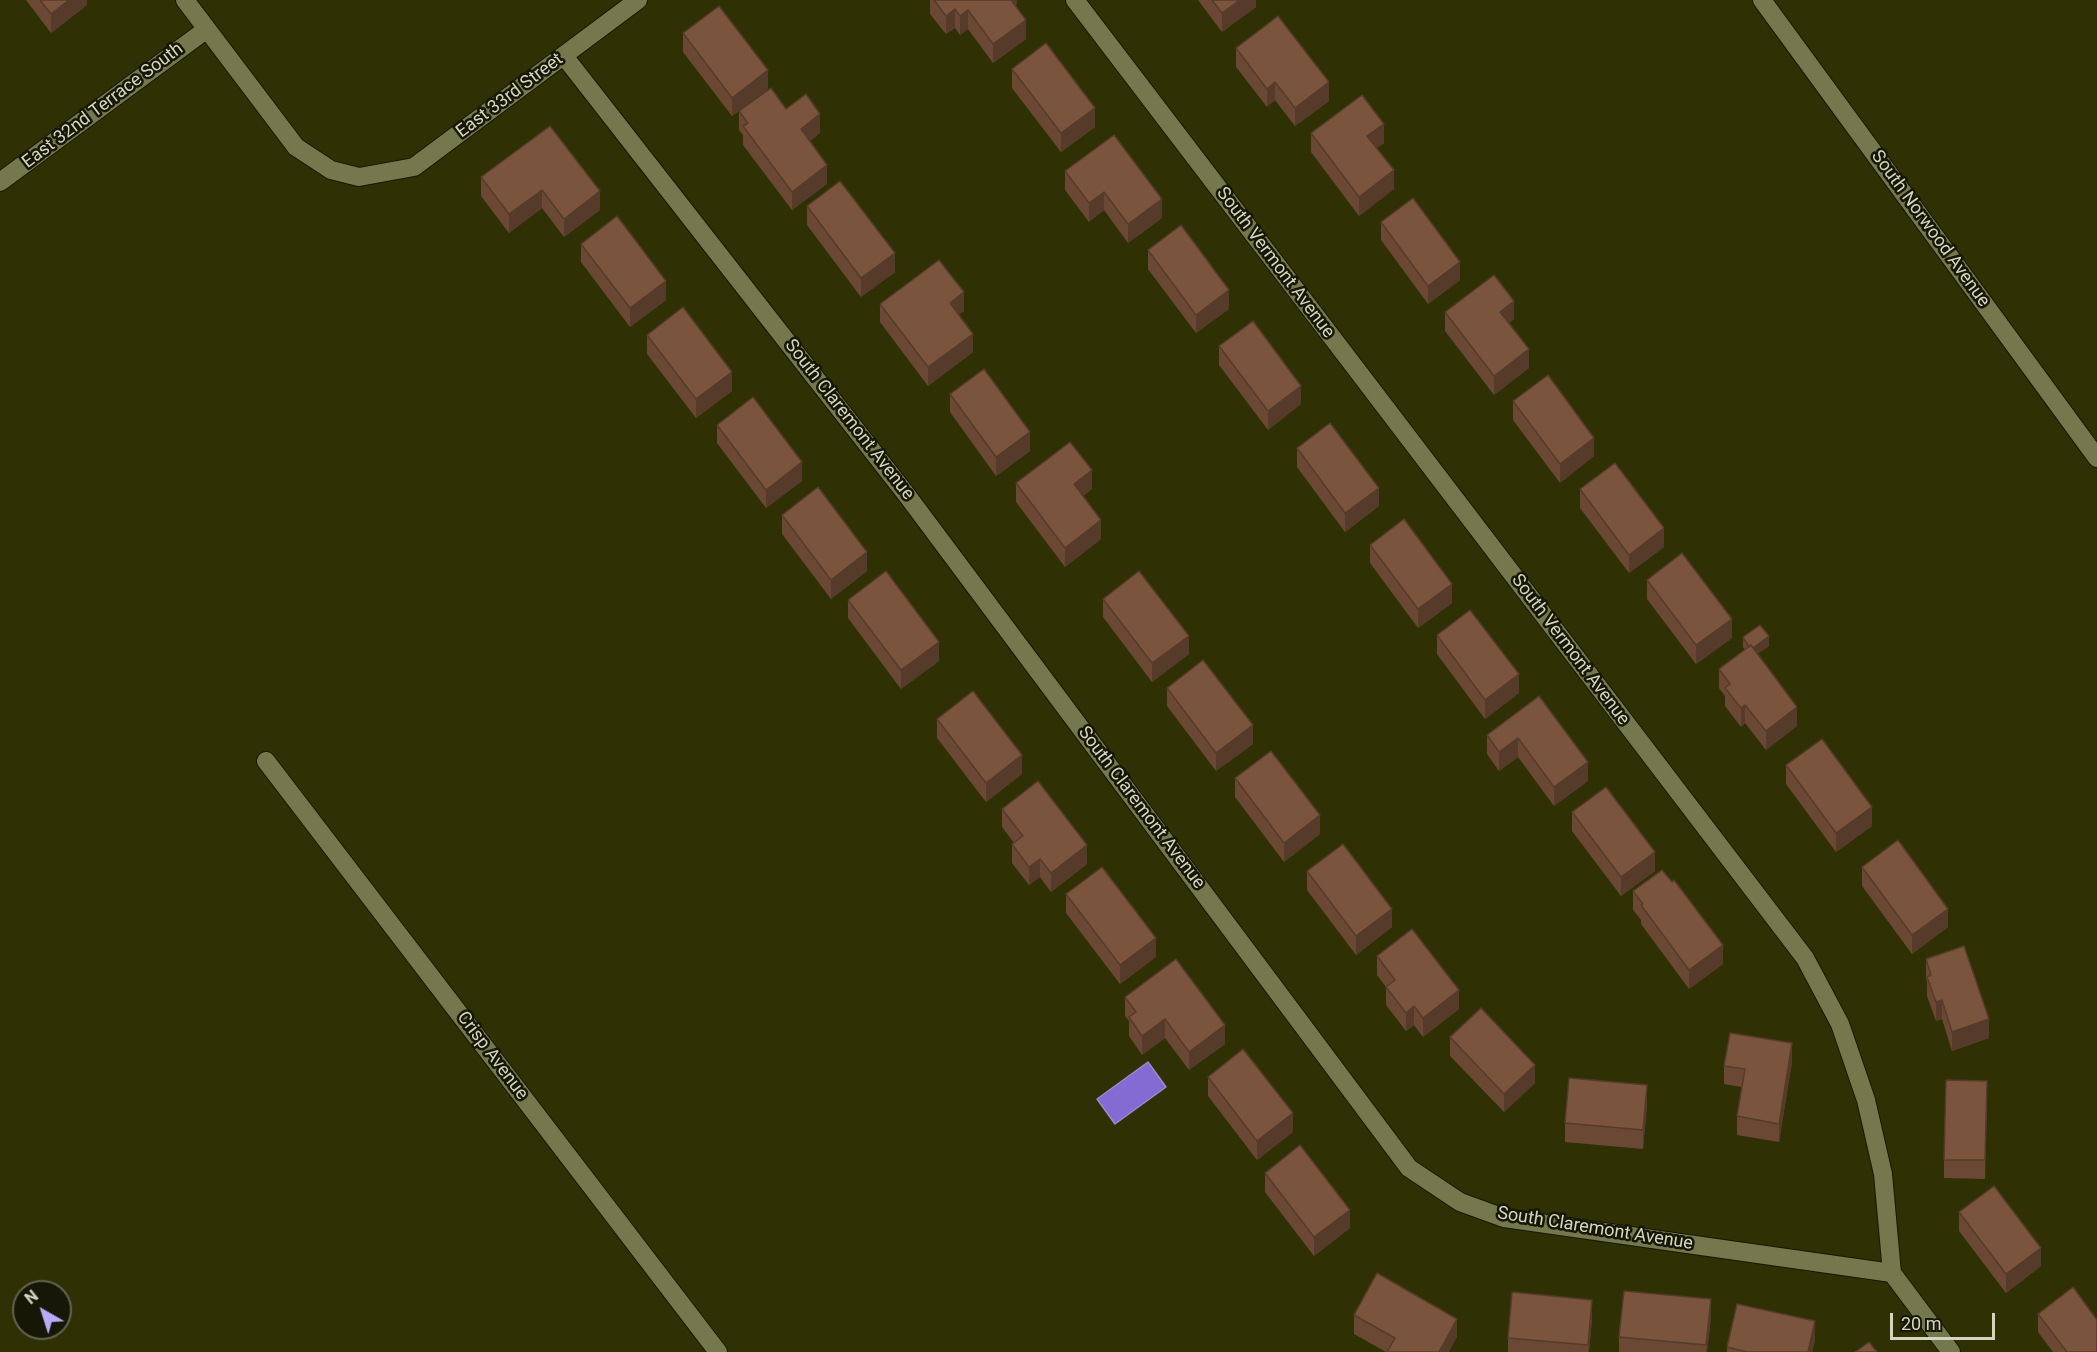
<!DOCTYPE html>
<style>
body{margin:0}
#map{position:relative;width:2097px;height:1352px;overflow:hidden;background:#2f3104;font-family:Roboto,sans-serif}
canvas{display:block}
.north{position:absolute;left:12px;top:1280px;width:60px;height:60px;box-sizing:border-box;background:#161706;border:2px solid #626350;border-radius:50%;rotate:321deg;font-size:16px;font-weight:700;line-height:24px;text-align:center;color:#d3d6bf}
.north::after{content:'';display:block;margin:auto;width:21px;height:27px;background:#b8abf7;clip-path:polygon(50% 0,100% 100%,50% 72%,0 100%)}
.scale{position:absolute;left:1890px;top:1313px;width:105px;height:27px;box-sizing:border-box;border:3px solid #d3d6bf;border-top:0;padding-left:8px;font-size:18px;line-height:21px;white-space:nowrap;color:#d3d6bf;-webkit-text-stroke:4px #161706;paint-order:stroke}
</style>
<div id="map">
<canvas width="2097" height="1352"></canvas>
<div class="north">N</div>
<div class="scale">20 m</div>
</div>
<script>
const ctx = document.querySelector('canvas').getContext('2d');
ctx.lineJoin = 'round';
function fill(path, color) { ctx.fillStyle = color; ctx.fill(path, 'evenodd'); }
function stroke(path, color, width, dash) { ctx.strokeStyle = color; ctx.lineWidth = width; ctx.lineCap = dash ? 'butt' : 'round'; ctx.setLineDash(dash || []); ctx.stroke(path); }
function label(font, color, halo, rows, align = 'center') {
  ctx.font = font + ' Roboto,sans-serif'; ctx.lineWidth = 5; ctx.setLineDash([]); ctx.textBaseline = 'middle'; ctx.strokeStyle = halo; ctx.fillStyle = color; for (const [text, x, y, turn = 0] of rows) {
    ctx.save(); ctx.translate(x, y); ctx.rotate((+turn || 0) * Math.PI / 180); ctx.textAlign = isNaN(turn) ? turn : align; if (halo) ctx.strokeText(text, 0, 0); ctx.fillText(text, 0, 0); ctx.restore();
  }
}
const water = new Path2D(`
 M 1148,1062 L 1166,1087 L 1115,1124 L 1097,1099 Z`);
fill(water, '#836bd3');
stroke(water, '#9b8bcd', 1.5);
const minor = new Path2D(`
 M 185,0 L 296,147 L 331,170 L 359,177 L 414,167 L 638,0
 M 1075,0 L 1805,958 L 1840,1024 L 1866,1100 L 1883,1174 L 1892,1273 L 1951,1352
 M 1762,0 L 2097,458
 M 564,56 L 906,494 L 1409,1168 L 1460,1202 L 1504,1218 L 1892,1273
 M 0,182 L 207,29
 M 266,761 L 718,1352`);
stroke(minor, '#171800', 20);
stroke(minor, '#75784d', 18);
fill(new Path2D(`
 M 26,0 L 87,0 L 87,5 L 51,33 Z
 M 930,0 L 1017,0 L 1017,4 L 1015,5 L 1026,39 L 993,63 L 968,29 L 960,35 L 955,28 L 946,34 L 930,14 Z
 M 1198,0 L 1256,0 L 1256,7 L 1222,32 Z
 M 683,33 L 768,89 L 732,116 L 683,52 Z
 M 1236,48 L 1329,101 L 1295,126 L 1275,100 L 1267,107 L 1236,67 Z
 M 1012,69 L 1095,127 L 1061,152 L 1012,88 Z
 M 786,109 L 820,133 L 810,141 L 827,184 L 792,210 L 743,145 L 743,135 L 739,130 L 739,111 Z
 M 550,126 L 600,210 L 564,237 L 542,208 L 509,233 L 481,196 L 481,177 Z
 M 1311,133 L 1384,143 L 1377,148 L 1394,189 L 1359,216 L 1311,152 Z
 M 1065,171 L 1162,218 L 1128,243 L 1104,210 L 1089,222 L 1065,190 Z
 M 807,206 L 895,272 L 861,297 L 807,225 Z
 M 1381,222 L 1460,280 L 1428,304 L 1381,240 Z
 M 581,244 L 666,300 L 630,327 L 581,262 Z
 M 1148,250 L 1229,309 L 1196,333 L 1148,269 Z
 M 880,304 L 964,311 L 959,314 L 973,352 L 928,386 L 880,322 Z
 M 1445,312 L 1514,319 L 1509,323 L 1529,368 L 1494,395 L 1445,331 Z
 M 647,335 L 732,391 L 696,418 L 647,354 Z
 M 1219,346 L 1301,404 L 1268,430 L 1219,365 Z
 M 950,394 L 1030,451 L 996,476 L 950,412 Z
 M 1513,401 L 1594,456 L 1560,483 L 1513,420 Z
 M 717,425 L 802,481 L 766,508 L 717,443 Z
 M 1297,448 L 1379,506 L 1345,532 L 1297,467 Z
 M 1016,483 L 1092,489 L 1083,496 L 1101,539 L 1065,567 L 1016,502 Z
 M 1580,489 L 1664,547 L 1629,573 L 1580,508 Z
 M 782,515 L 867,571 L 831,599 L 782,534 Z
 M 1370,545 L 1452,603 L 1418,628 L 1370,563 Z
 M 1647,580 L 1732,638 L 1696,664 L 1647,599 Z
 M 1103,599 L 1189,654 L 1152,682 L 1103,617 Z
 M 848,600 L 939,661 L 901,689 L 848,618 Z
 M 1437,635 L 1519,693 L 1485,719 L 1437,654 Z
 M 1743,637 L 1769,646 L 1757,654 L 1797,726 L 1766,750 L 1745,723 L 1741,727 L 1725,706 L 1725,696 L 1719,688 L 1719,669 L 1745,650 L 1743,647 Z
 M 1167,688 L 1253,744 L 1216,771 L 1167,706 Z
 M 1539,696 L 1588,781 L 1554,806 L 1518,757 L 1499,771 L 1487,754 L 1487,735 Z
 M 937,719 L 1022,774 L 986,802 L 937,738 Z
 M 1786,765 L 1872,826 L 1836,852 L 1786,784 Z
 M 1235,778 L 1320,834 L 1284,862 L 1235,797 Z
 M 1002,809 L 1087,864 L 1051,892 L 1040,877 L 1029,885 L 1012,863 L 1012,844 L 1014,843 L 1002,827 Z
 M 1572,812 L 1655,871 L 1621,896 L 1572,831 Z
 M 1862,867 L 1948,927 L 1912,954 L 1862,886 Z
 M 1307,871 L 1392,927 L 1356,955 L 1307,890 Z
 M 1633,891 L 1723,964 L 1689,989 L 1641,924 L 1641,920 L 1633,910 Z
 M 1066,894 L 1156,957 L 1120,984 L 1066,913 Z
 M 1377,956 L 1459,1009 L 1423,1037 L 1414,1025 L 1406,1031 L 1386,1005 L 1386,987 L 1377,975 Z
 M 1926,959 L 1989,1038 L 1952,1051 L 1942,1019 L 1936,1021 L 1927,996 L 1927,983 L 1926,978 Z
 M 1125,997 L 1225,1044 L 1189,1070 L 1165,1038 L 1142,1055 L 1129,1036 L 1129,1021 L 1125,1016 Z
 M 1450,1037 L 1535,1083 L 1504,1112 L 1450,1056 Z
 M 1792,1062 L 1779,1142 L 1737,1135 L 1737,1116 L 1742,1087 L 1724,1084 L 1724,1066 Z
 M 1208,1077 L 1293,1132 L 1257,1160 L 1208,1096 Z
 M 1987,1099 L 1985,1179 L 1944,1178 L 1944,1160 Z
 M 1647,1104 L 1643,1149 L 1565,1142 L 1565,1123 Z
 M 1265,1173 L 1350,1228 L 1314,1256 L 1265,1192 Z
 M 1959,1212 L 2041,1266 L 2006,1293 L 1959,1231 Z
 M 2038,1314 L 2097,1352 L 2053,1352 L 2038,1332 Z
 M 1354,1315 L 1457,1337 L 1386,1352 L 1354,1334 Z
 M 1711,1317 L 1707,1352 L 1619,1352 L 1619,1337 Z
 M 1592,1319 L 1589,1352 L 1508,1352 L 1508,1338 Z
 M 1815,1340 L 1812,1352 L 1727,1352 L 1727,1347 Z`), '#6a4834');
fill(new Path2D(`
 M 69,0 L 87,0 L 87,5 L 51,33 L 51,14 Z
 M 1006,0 L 1017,0 L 1017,4 L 1006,12 Z
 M 1240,0 L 1256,0 L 1256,7 L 1222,32 L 1222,13 Z
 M 955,9 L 955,28 L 946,34 L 946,16 Z
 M 968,10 L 968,29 L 960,35 L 960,16 Z
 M 1026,20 L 1026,39 L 993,63 L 993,44 Z
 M 768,70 L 768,89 L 732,116 L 732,98 Z
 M 1275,82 L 1275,100 L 1267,107 L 1267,89 Z
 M 1329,82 L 1329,101 L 1295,126 L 1295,108 Z
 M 1095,108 L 1095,127 L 1061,152 L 1061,133 Z
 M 820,114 L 820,133 L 801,148 L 801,129 Z
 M 1384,124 L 1384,143 L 1367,155 L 1367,136 Z
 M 827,165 L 827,184 L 792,210 L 792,192 Z
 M 1394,170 L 1394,189 L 1359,216 L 1359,197 Z
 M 542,190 L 542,208 L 509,233 L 509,214 Z
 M 600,191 L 600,210 L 564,237 L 564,219 Z
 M 1104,192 L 1104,210 L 1089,222 L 1089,203 Z
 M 1162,199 L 1162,218 L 1128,243 L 1128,224 Z
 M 895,253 L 895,272 L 861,297 L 861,278 Z
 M 1460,262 L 1460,280 L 1428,304 L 1428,286 Z
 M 666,281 L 666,300 L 630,327 L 630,308 Z
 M 1229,290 L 1229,309 L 1196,333 L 1196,315 Z
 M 964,292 L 964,311 L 950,321 L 950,303 Z
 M 1514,301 L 1514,319 L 1500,330 L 1500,312 Z
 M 973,334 L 973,352 L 928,386 L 928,367 Z
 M 1529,349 L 1529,368 L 1494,395 L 1494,376 Z
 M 732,372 L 732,391 L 696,418 L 696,399 Z
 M 1301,386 L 1301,404 L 1268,430 L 1268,411 Z
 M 1030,432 L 1030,451 L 996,476 L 996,457 Z
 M 1594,438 L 1594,456 L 1560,483 L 1560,464 Z
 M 802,462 L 802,481 L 766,508 L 766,490 Z
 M 1092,470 L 1092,489 L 1074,503 L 1074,484 Z
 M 1379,488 L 1379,506 L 1345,532 L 1345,513 Z
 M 1101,520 L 1101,539 L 1065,567 L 1065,548 Z
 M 1664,528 L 1664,547 L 1629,573 L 1629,555 Z
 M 867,552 L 867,571 L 831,599 L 831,580 Z
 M 1452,584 L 1452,603 L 1418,628 L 1418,609 Z
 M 1732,619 L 1732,638 L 1696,664 L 1696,645 Z
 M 1189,636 L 1189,654 L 1152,682 L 1152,663 Z
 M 1769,636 L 1769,646 L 1751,659 L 1751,649 Z
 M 939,642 L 939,661 L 901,689 L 901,670 Z
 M 1519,674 L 1519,693 L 1485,719 L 1485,700 Z
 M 1745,705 L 1745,723 L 1741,727 L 1741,708 Z
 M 1797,707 L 1797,726 L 1766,750 L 1766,731 Z
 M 1253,725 L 1253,744 L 1216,771 L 1216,753 Z
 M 1518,738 L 1518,757 L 1499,771 L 1499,752 Z
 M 1022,755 L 1022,774 L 986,802 L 986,783 Z
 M 1588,762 L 1588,781 L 1554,806 L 1554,787 Z
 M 1872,807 L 1872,826 L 1836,852 L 1836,833 Z
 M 1320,815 L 1320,834 L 1284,862 L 1284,843 Z
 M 1087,845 L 1087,864 L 1051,892 L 1051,873 Z
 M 1655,852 L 1655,871 L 1621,896 L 1621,877 Z
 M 1040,859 L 1040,877 L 1029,885 L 1029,867 Z
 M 1392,909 L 1392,927 L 1356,955 L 1356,936 Z
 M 1948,909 L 1948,927 L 1912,954 L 1912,935 Z
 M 1156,938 L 1156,957 L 1120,984 L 1120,965 Z
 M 1723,945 L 1723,964 L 1689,989 L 1689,970 Z
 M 1459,990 L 1459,1009 L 1423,1037 L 1423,1018 Z
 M 1942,1000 L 1942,1019 L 1936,1021 L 1936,1002 Z
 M 1414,1006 L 1414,1025 L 1406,1031 L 1406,1013 Z
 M 1165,1019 L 1165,1038 L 1142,1055 L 1142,1036 Z
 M 1989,1019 L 1989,1038 L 1952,1051 L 1952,1032 Z
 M 1225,1025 L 1225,1044 L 1189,1070 L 1189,1052 Z
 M 1792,1043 L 1792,1062 L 1779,1142 L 1779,1124 Z
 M 1535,1065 L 1535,1083 L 1504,1112 L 1504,1094 Z
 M 1647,1085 L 1647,1104 L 1643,1149 L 1643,1130 Z
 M 1293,1113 L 1293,1132 L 1257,1160 L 1257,1141 Z
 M 1350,1210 L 1350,1228 L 1314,1256 L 1314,1237 Z
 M 2041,1248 L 2041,1266 L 2006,1293 L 2006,1274 Z
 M 1711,1299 L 1711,1317 L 1707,1352 L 1706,1352 Z
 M 1592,1300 L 1592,1319 L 1589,1352 L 1588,1352 Z
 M 1457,1319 L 1457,1337 L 1449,1352 L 1439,1352 Z
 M 1815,1321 L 1815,1340 L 1812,1352 L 1808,1352 Z`), '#563b2b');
const building = new Path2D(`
 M 40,0 L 69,0 L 51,14 Z
 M 934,0 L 1011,0 L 1026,20 L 993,44 L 968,10 L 960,16 L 955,9 L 946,16 Z
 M 1212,0 L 1240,0 L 1222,13 Z
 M 719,6 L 768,70 L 732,98 L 683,33 Z
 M 1278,16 L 1329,82 L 1295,108 L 1275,82 L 1267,89 L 1236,48 Z
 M 1046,43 L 1095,108 L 1061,133 L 1012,69 Z
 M 771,88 L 786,109 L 806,94 L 820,114 L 801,129 L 827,165 L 792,192 L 743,126 L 748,123 L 739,111 Z
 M 1362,95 L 1384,124 L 1367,136 L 1394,170 L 1359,197 L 1311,133 Z
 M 550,126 L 600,191 L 564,219 L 542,190 L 509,214 L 481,177 Z
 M 1114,135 L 1162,199 L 1128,224 L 1104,192 L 1089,203 L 1065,171 Z
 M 840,181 L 895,253 L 861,278 L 807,206 Z
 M 1413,198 L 1460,262 L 1428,286 L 1381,222 Z
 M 617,216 L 666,281 L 630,308 L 581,244 Z
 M 1181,225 L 1229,290 L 1196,315 L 1148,250 Z
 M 939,260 L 964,292 L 950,303 L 973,334 L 928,367 L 880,304 Z
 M 1494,275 L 1514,301 L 1500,312 L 1529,349 L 1494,376 L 1445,312 Z
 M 683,307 L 732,372 L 696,399 L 647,335 Z
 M 1253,321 L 1301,386 L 1268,411 L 1219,346 Z
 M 984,369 L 1030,432 L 996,457 L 950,394 Z
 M 1548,375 L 1594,438 L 1560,464 L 1513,401 Z
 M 753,397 L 802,462 L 766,490 L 717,425 Z
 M 1330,423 L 1379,488 L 1345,513 L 1297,448 Z
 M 1070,442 L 1092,470 L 1074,484 L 1101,520 L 1065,548 L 1016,483 Z
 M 1615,463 L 1664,528 L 1629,555 L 1580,489 Z
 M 818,487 L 867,552 L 831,580 L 782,515 Z
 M 1404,519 L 1452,584 L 1418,609 L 1370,545 Z
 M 1682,553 L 1732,619 L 1696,645 L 1647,580 Z
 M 886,571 L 939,642 L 901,670 L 848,600 Z
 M 1139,571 L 1189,636 L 1152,663 L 1103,599 Z
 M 1470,610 L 1519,674 L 1485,700 L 1437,635 Z
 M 1760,625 L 1769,636 L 1753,648 L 1751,645 L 1749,647 L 1743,637 Z
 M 1751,645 L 1797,707 L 1766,731 L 1745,705 L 1741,708 L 1725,688 L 1730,684 L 1719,669 Z
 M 1203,660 L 1253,725 L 1216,753 L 1167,688 Z
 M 973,691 L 1022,755 L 986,783 L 937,719 Z
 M 1539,696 L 1588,762 L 1554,787 L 1518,738 L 1499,752 L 1487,735 Z
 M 1822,739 L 1872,807 L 1836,833 L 1786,765 Z
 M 1271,751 L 1320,815 L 1284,843 L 1235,778 Z
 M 1038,781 L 1087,845 L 1051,873 L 1040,859 L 1029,867 L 1012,844 L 1023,836 L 1002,809 Z
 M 1606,787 L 1655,852 L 1621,877 L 1572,812 Z
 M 1898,840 L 1948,909 L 1912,935 L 1862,867 Z
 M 1343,844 L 1392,909 L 1356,936 L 1307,871 Z
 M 1102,867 L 1156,938 L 1120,965 L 1066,894 Z
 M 1662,870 L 1672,882 L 1674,880 L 1723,945 L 1689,970 L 1641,905 L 1643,904 L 1633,891 Z
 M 1412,929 L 1459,990 L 1423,1018 L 1414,1006 L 1406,1013 L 1386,987 L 1395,980 L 1377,956 Z
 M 1964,946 L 1989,1019 L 1952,1032 L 1942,1000 L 1936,1002 L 1927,977 L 1931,975 L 1926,959 Z
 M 1176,959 L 1225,1025 L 1189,1052 L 1165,1019 L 1142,1036 L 1129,1017 L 1136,1012 L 1125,997 Z
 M 1481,1008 L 1535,1065 L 1504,1094 L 1450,1037 Z
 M 1730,1033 L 1792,1043 L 1779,1124 L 1737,1116 L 1745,1069 L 1724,1066 Z
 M 1243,1049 L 1293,1113 L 1257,1141 L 1208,1077 Z
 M 1569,1078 L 1647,1085 L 1643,1130 L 1565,1123 Z
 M 1946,1080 L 1987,1081 L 1985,1160 L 1944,1160 Z
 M 1300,1145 L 1350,1210 L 1314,1237 L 1265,1173 Z
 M 1994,1186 L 2041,1248 L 2006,1274 L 1959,1212 Z
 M 1377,1273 L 1457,1319 L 1439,1352 L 1387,1352 L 1395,1338 L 1354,1315 Z
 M 2073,1287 L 2097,1320 L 2097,1352 L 2067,1352 L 2038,1314 Z
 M 1624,1291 L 1711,1299 L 1706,1345 L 1619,1337 Z
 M 1512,1292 L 1592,1300 L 1588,1345 L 1508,1338 Z
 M 1737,1304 L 1815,1321 L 1808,1352 L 1747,1352 L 1727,1347 Z
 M 1869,1342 L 1877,1352 L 1855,1352 Z`);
fill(building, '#7b543d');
stroke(building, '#563b2b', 1.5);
label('18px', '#d3d6bf', '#161706', [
 ["East 33rd Street",510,96,-37],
 ["East 32nd Terrace South",103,106,-37],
 ["South Norwood Avenue",1930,229,54],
 ["South Vermont Avenue",1275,263,53],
 ["South Claremont Avenue",849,420,52],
 ["South Vermont Avenue",1570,650,53],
 ["South Claremont Avenue",1141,808,53],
 ["Crisp Avenue",492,1056,53],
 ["South Claremont Avenue",1595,1229,9]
]);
</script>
